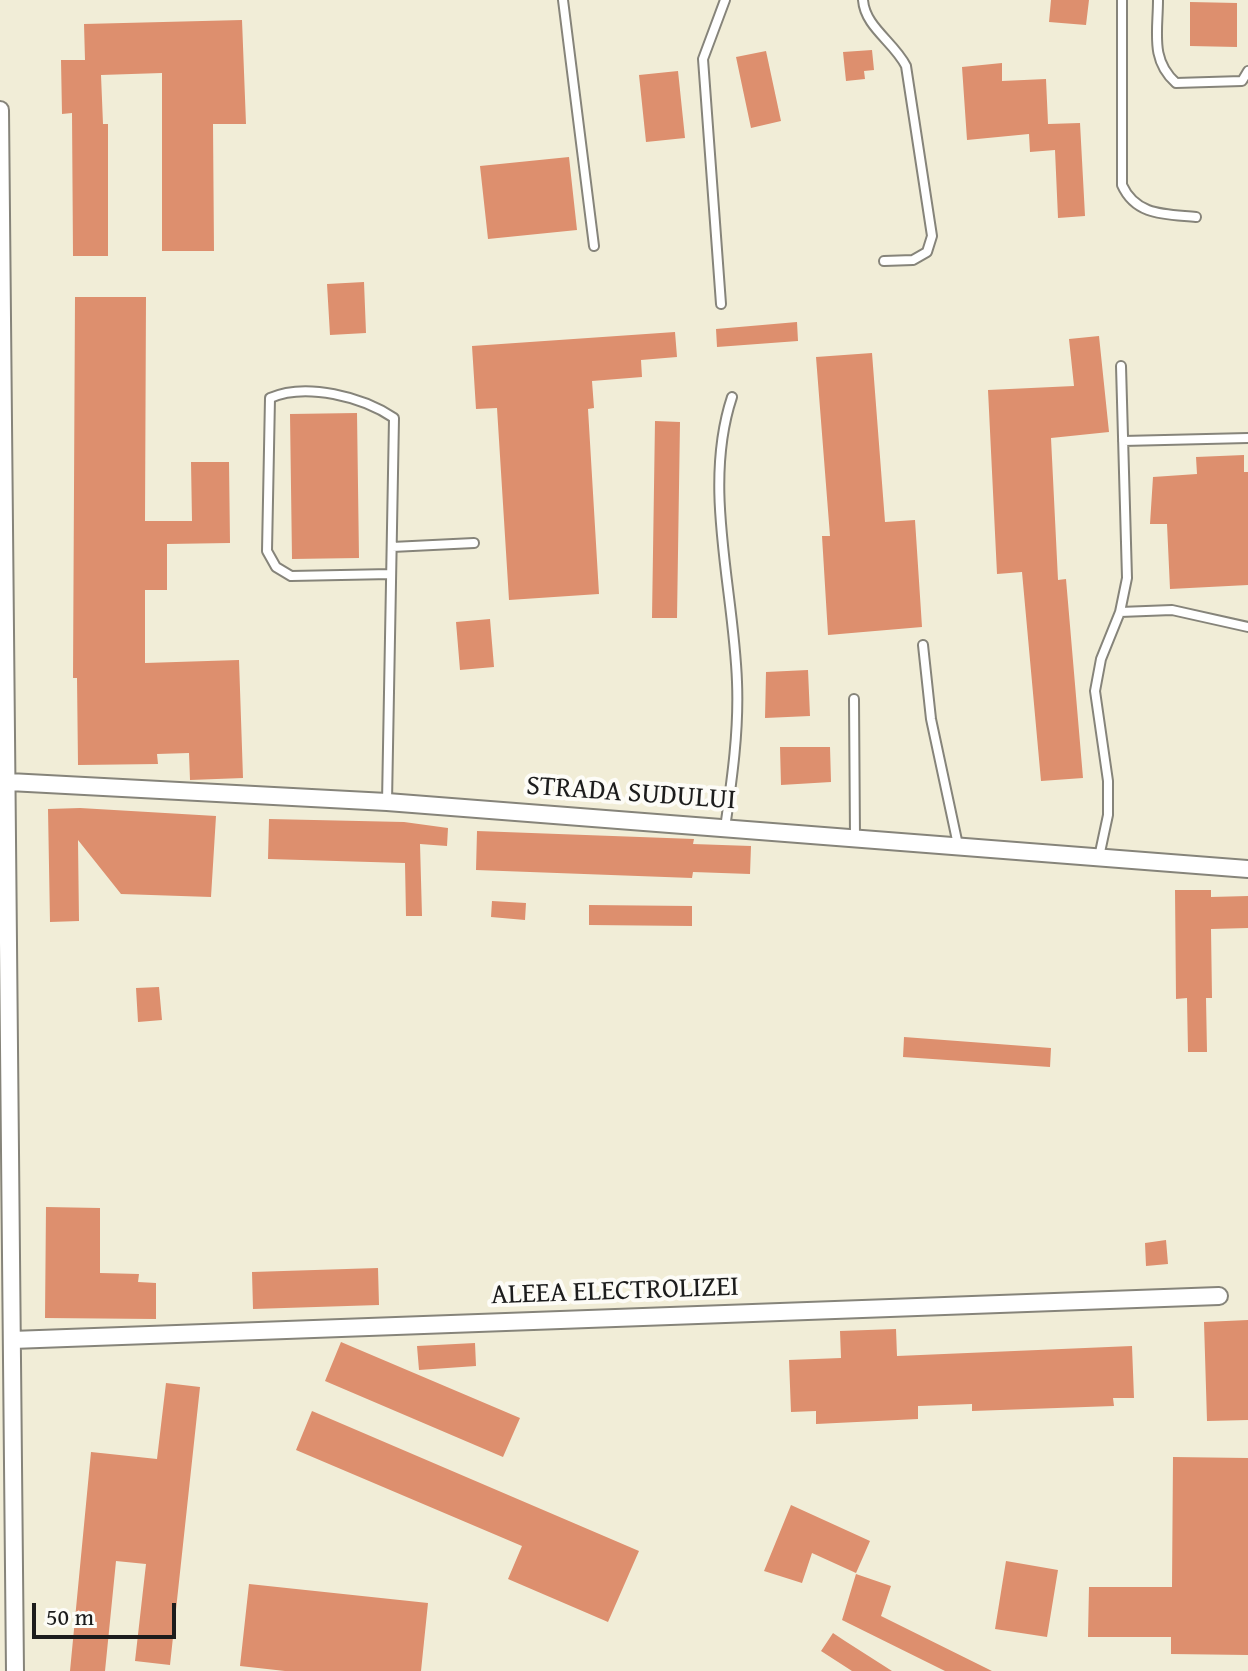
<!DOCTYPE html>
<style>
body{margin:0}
#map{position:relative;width:1248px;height:1671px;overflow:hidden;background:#f1edd7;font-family:"Gentium Book Plus",serif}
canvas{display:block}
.scale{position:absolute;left:32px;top:1603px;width:144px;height:36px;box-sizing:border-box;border:4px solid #1c1c1c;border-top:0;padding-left:10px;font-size:24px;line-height:28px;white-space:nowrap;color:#1c1c1c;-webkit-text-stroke:6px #fdfcf7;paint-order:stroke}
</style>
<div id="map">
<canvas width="1248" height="1671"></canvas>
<div class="scale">50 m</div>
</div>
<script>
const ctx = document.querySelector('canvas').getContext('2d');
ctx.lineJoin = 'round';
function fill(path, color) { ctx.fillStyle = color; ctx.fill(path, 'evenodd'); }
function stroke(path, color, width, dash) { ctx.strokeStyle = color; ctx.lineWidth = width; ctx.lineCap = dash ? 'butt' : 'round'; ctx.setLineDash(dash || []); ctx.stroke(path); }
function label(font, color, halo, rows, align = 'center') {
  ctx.font = font + ' "Gentium Book Plus",serif'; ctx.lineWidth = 8; ctx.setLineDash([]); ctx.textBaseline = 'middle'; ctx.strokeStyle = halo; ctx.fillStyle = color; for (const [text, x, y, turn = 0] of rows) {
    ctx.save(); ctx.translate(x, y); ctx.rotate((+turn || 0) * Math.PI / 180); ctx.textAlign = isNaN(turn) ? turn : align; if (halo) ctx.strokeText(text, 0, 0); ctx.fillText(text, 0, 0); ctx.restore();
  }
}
fill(new Path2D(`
 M 1051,0 L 1089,0 L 1086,25 L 1049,22 Z
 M 1190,2 L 1237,3 L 1237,47 L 1190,46 Z
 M 242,20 L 246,124 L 213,124 L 214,251 L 162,251 L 162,73 L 101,75 L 103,124 L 108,124 L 108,256 L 73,256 L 72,113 L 62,114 L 61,60 L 85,60 L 84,24 Z
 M 872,50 L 874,70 L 864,71 L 865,79 L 846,81 L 843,52 Z
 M 766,51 L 781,121 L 751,128 L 736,57 Z
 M 1002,63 L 1002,81 L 1046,79 L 1048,124 L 1080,123 L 1085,216 L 1058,218 L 1055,150 L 1030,152 L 1029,134 L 967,140 L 962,67 Z
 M 678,71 L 685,138 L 646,142 L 639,75 Z
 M 569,157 L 577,230 L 488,239 L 480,166 Z
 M 364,282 L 366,333 L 330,335 L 327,284 Z
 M 75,297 L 146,297 L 145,521 L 192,521 L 191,462 L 229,462 L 230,543 L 167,544 L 167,590 L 145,590 L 145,663 L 239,660 L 243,778 L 190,780 L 189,753 L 157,754 L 158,764 L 78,765 L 77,678 L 73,678 Z
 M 797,322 L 798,341 L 717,347 L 716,329 Z
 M 675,332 L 677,357 L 641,360 L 642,377 L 592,381 L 594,408 L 588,409 L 599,594 L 509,600 L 497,408 L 476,409 L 472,346 Z
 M 1099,336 L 1109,432 L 1051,438 L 1058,580 L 1066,579 L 1083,778 L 1041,781 L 1022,572 L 997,574 L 988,390 L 1074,386 L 1069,339 Z
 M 872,353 L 885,522 L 915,520 L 922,627 L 828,635 L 822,536 L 830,536 L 816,357 Z
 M 357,413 L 359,558 L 292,559 L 290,414 Z
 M 655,421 L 680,422 L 677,618 L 652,618 Z
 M 1244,455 L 1244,472 L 1248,472 L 1248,585 L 1170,589 L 1167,524 L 1150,524 L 1153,477 L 1197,474 L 1196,457 Z
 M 490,619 L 494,667 L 460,670 L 456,622 Z
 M 808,670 L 810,716 L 765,718 L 766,672 Z
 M 780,747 L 830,747 L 831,782 L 781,785 Z
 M 80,808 L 216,816 L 211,897 L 121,894 L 78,840 L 79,921 L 50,922 L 48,809 Z
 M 269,819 L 404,822 L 448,828 L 447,846 L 420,844 L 422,916 L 406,916 L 405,863 L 268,859 Z
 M 477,831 L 694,839 L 693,844 L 751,846 L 750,874 L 693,872 L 692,878 L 476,870 Z
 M 1175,890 L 1211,890 L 1211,897 L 1248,896 L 1248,928 L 1211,929 L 1212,998 L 1206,998 L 1207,1052 L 1188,1052 L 1187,998 L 1176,999 Z
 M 492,901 L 526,903 L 525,920 L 491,917 Z
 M 589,905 L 692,906 L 692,926 L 589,925 Z
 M 159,987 L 162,1020 L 138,1022 L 136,988 Z
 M 904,1037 L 1051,1048 L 1050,1067 L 903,1057 Z
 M 46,1207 L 100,1208 L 100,1273 L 139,1274 L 138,1282 L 156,1283 L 156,1319 L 45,1318 Z
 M 1166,1240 L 1168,1264 L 1146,1266 L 1145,1243 Z
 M 378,1268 L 379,1305 L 253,1309 L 252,1272 Z
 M 1248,1320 L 1248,1420 L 1207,1421 L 1204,1322 Z
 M 896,1329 L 897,1356 L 1132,1346 L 1134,1398 L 1113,1398 L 1114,1406 L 972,1411 L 972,1404 L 918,1406 L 918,1419 L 816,1424 L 816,1411 L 791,1412 L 789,1360 L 841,1358 L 840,1331 Z
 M 341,1342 L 520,1418 L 503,1457 L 325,1381 Z
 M 475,1343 L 476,1366 L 419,1370 L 417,1346 Z
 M 166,1383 L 200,1387 L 170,1665 L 135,1661 L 146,1564 L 116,1561 L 105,1671 L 70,1671 L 91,1452 L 157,1459 Z
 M 312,1411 L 639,1551 L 608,1622 L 508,1579 L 522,1546 L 296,1450 Z
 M 1173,1457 L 1248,1458 L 1248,1655 L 1171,1654 L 1171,1637 L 1088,1637 L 1089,1587 L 1172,1587 Z
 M 791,1505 L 870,1541 L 856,1573 L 812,1553 L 802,1583 L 764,1571 Z
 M 1006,1561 L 1058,1570 L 1047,1637 L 995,1629 Z
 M 856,1574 L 891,1586 L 881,1616 L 992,1671 L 945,1671 L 842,1620 Z
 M 249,1584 L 428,1603 L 421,1671 L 285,1671 L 240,1666 Z
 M 833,1633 L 845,1641 L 892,1671 L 852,1671 L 821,1651 Z`), '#dd8f6e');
const lane = new Path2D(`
 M 563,0 L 594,246
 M 863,0 C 865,27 894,42 906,66 L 932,236 L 927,252 L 913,260 L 884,261
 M 1122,0 L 1122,185 C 1136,216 1165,214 1196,217
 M 1158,0 C 1158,32 1150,60 1176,83 L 1242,81 L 1248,71
 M 721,304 L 703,59 L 725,0
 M 1123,441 L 1248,438
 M 392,547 L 474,543
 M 1120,612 L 1172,610 L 1248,627
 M 923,645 L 931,719 L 958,845
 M 854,699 L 855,838
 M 387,802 L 394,418 C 363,397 306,382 270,398 L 267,551 L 276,567 L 291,576 L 391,574
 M 725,828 C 732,779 739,731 737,682 C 734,589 702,487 732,397
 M 1099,857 L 1108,815 L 1108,781 L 1095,691 L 1101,659 L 1120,612 L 1127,578 L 1121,366`);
const street = new Path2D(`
 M 0,110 L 15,1671
 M 9,782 L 387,802 L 1248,869
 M 12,1340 L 1219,1296`);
stroke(lane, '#86847a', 12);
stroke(street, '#86847a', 20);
stroke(lane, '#fff', 8);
stroke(street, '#fff', 16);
label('28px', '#1c1c1c', '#fdfcf7', [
 ["STRADA SUDULUI",631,794,4],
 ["ALEEA ELECTROLIZEI",615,1292,-2]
]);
</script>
